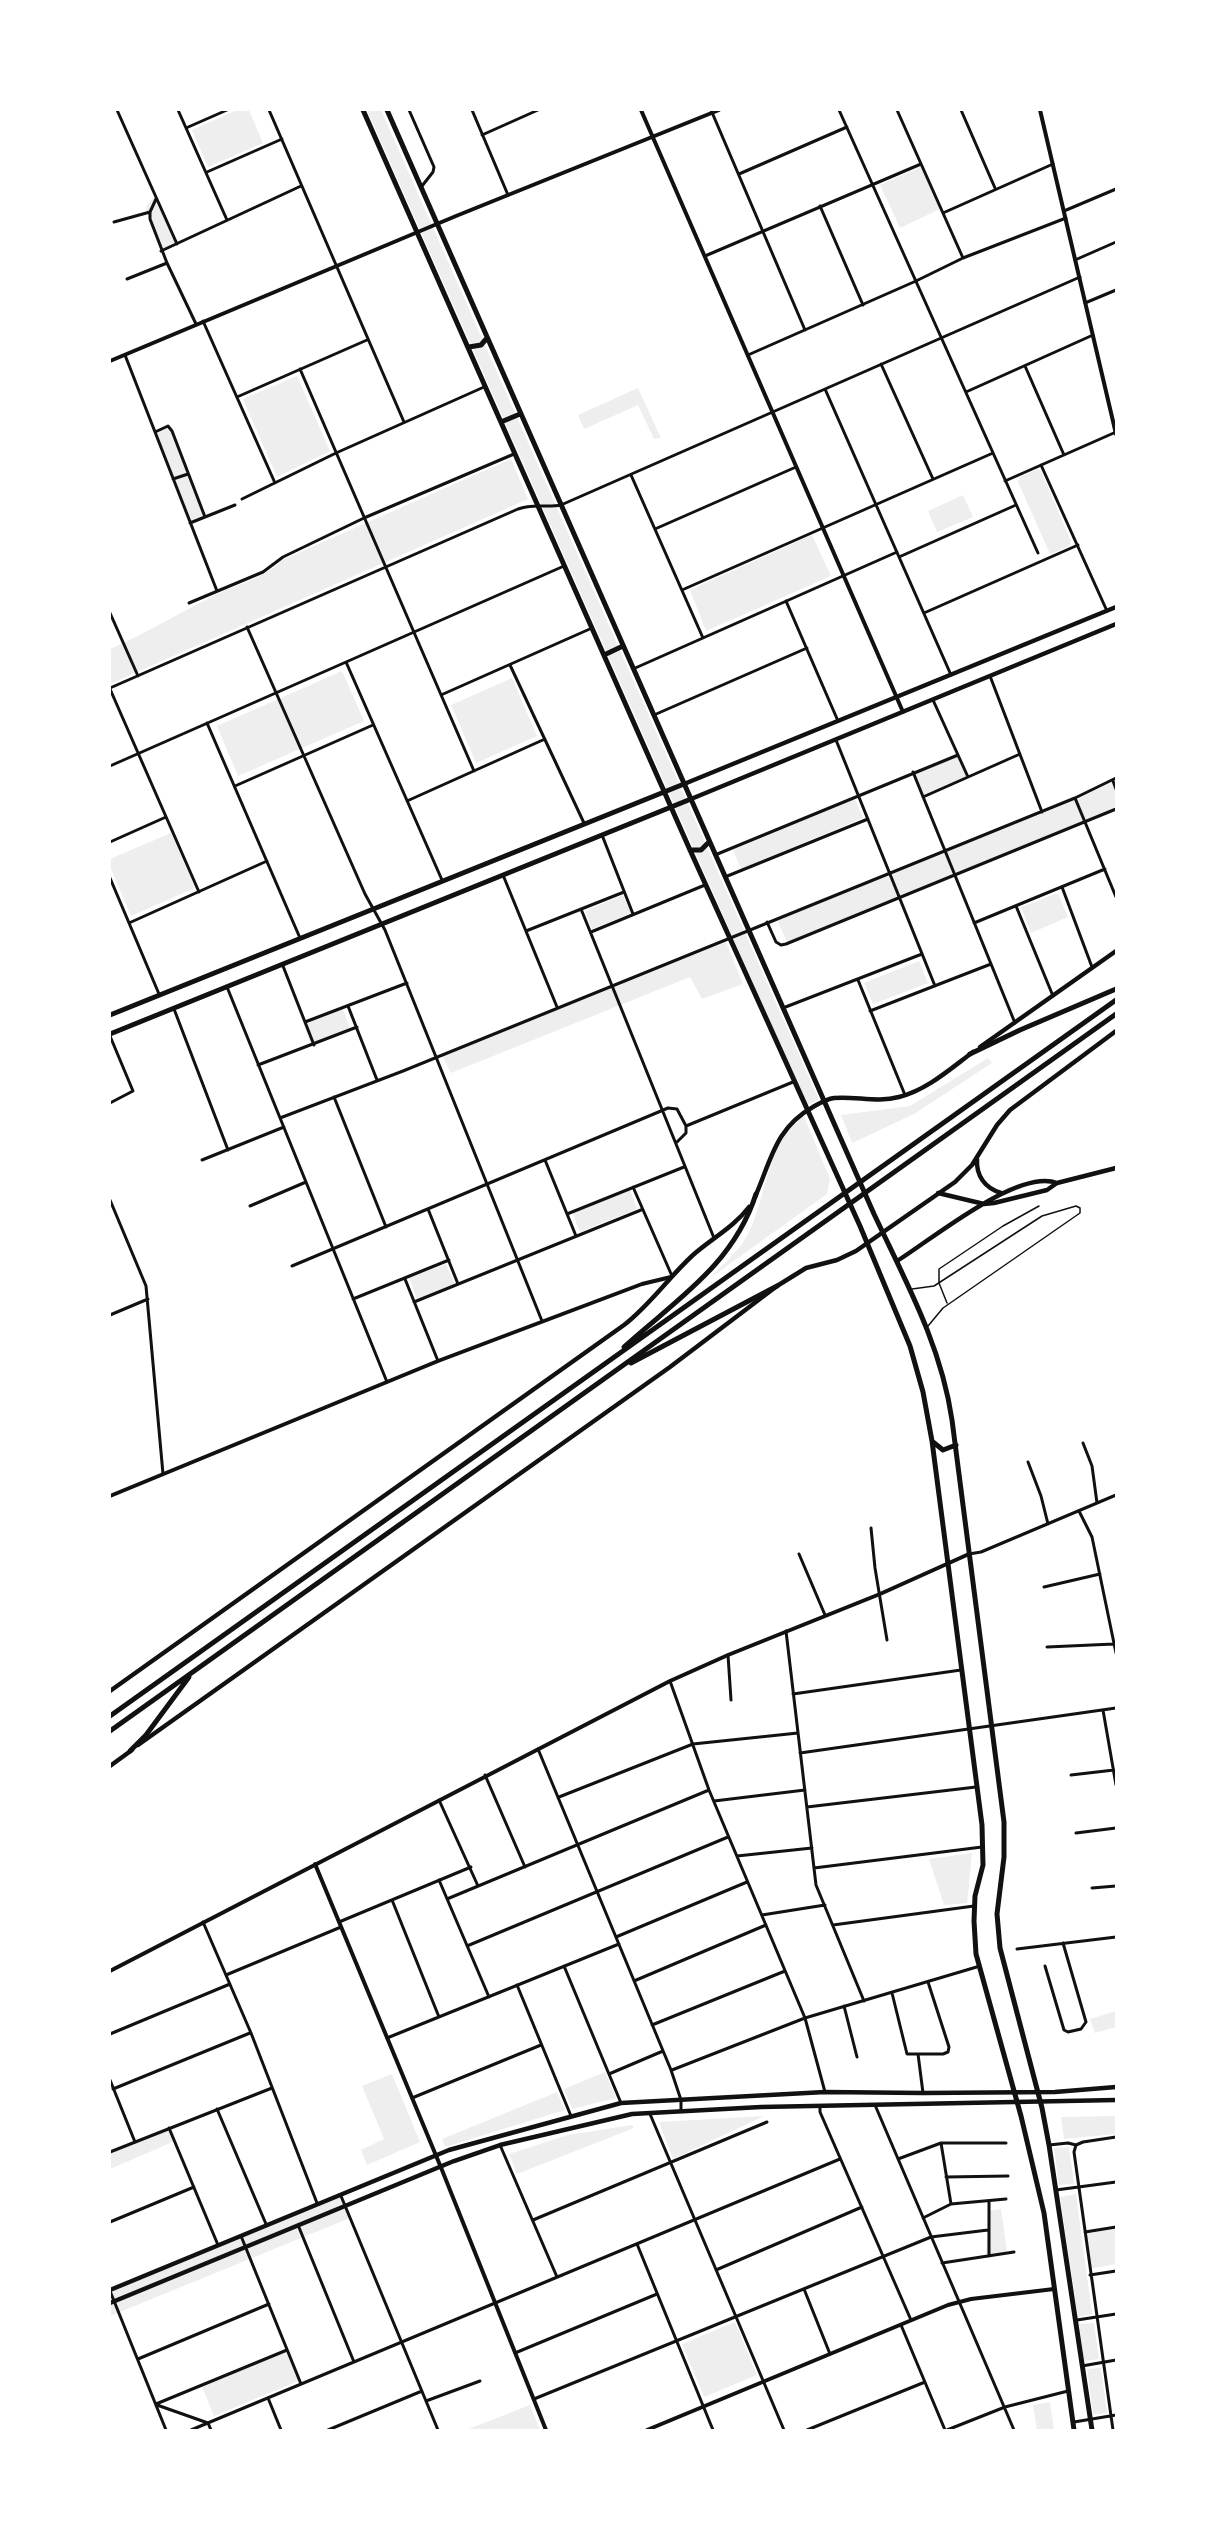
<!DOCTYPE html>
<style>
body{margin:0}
#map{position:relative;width:1226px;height:2540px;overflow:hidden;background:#fff;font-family:Signika,sans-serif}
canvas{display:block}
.frame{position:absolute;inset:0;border:111px solid #fff;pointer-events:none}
</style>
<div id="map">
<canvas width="1226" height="2540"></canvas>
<div class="frame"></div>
</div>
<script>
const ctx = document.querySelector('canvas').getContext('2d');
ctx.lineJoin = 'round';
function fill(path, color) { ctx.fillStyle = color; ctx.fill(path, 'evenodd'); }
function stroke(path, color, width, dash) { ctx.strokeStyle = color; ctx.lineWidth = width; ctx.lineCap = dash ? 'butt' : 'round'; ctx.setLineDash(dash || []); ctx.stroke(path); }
fill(new Path2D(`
 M 237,110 L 249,110 L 263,143 L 208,167 L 192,130 Z
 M 367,110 L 381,110 L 781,1014 L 819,1100 L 807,1105 Z
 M 921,167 L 940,209 L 900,228 L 880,185 Z
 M 155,195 L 176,244 L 162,250 L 146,210 L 147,205 Z
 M 297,376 L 330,451 L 277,477 L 243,399 Z
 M 638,388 L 661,438 L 654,439 L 638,405 L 584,429 L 578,415 Z
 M 169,427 L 205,517 L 190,523 L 155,432 Z
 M 511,459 L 528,499 L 110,684 L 110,649 C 147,633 181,612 217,594 C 239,584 265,578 282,560 Z
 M 1038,469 L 1041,471 L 1071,541 L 1070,546 L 1050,554 L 1018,482 L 1020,477 Z
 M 963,495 L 973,517 L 937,532 L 928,511 Z
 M 812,535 L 831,576 L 706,631 L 690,590 Z
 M 342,671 L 364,721 L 238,776 L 217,726 Z
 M 512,678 L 537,736 L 476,763 L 451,705 Z
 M 958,755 L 968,777 L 923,797 L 913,772 Z
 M 1116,780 L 1116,807 L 1085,820 L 787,942 L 777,920 L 1076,800 Z
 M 855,799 L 863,818 L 741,869 L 733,850 Z
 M 171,833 L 195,888 L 131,916 L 110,867 L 110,859 Z
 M 1058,893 L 1068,917 L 1031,933 L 1021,907 Z
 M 623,895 L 631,913 L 592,929 L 585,911 Z
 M 726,942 L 743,984 L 702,999 L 690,977 L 451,1073 L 442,1056 Z
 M 919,961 L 928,983 L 873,1004 L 864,983 Z
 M 342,1007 L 350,1028 L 311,1044 L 303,1023 Z
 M 988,1058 L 992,1063 L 914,1114 L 852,1143 L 841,1115 L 910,1106 Z
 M 804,1116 L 830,1179 L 827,1194 L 710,1278 C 720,1267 733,1256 742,1244 C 769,1205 760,1150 804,1116 Z
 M 630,1190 L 637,1209 L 580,1232 L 572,1212 Z
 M 446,1264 L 455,1284 L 417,1299 L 409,1278 Z
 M 972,1853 L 967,1903 L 944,1905 L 929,1859 Z
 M 1116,2011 L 1116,2027 L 1095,2033 L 1090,2019 Z
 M 605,2072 L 616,2098 L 572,2109 L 564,2089 Z
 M 392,2074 L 420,2142 L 367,2165 L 361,2150 L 384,2139 L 362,2086 Z
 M 557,2092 L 565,2110 L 445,2147 L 442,2139 Z
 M 764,2116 L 673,2159 L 659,2122 Z
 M 1116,2116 L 1116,2134 L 1064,2139 L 1061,2117 Z
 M 632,2125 L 634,2128 L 517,2174 L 509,2154 L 568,2135 Z
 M 169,2128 L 175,2141 L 110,2169 L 110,2152 Z
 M 1069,2147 L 1074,2184 L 1059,2185 L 1054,2148 Z
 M 340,2194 L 350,2218 L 110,2316 L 110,2289 Z
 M 1076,2194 L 1092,2314 L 1078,2317 L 1060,2197 Z
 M 1001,2209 L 1007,2252 L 986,2255 L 988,2211 Z
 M 1116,2228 L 1116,2264 L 1089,2269 L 1085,2233 Z
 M 735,2322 L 757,2375 L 704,2397 L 682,2344 Z
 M 1094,2323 L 1099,2359 L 1084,2361 L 1079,2324 Z
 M 289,2350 L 301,2380 L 214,2416 L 202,2387 Z
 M 1101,2368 L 1107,2413 L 1093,2414 L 1087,2369 Z
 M 1050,2402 L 1054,2430 L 1037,2430 L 1033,2405 Z
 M 530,2405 L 540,2430 L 466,2430 Z`), '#eee');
stroke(new Path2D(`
 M 912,1289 L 934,1286 L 1042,1216 L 1076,1206 L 1080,1208 L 1080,1213 L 943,1308 L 928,1326
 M 947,1303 L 939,1283 L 939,1269 L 1003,1226 L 1039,1206`), '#111', 1.5);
stroke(new Path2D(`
 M 117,110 L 177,244
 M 178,110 L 227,220
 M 269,110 L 404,422
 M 409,110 L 434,167 L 433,172 L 422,186
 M 472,110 L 508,195
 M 711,110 L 805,330
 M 839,110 L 1038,553
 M 897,110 L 963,258
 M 961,110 L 995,188
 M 186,128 L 227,110
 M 482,135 L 538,110
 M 207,172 L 282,139
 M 739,174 L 847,127
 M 156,199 L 150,212 L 150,219 L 167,263 L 196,324
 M 820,206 L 863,305
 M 1064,211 L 1116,189
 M 943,213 L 1053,164
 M 114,222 L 150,212
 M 161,251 L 301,186
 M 705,256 L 921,164
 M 1075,260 L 1116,242
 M 127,279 L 167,263
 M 1085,303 L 1116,290
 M 203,321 L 275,483
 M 125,355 L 217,591
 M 748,355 L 916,281 L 963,258 L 1066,218
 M 881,364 L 933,479
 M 1025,366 L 1064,455
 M 300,369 L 474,771
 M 825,389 L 951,675
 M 966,392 L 1093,335
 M 237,397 L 367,340
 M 155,432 L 168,426 L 172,431 L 205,517
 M 1041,465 L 1107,611
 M 631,475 L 703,638
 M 173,479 L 188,474
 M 1005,481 L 1116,432
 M 242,499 L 336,453 L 484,387
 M 190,523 L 235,505
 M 655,529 L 796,467
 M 899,557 L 1016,505
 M 682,590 L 993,453
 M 786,601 L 838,721
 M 189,603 L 263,572 L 283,557 L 364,518 L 514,454
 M 110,613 L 138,676
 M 924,613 L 1078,545
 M 247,627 L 365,894 L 385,930 L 542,1321
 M 346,662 L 442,880
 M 510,665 L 584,823
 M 633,669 L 897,552
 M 990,676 L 1042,812
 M 110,688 L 518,509 C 534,503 546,508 561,505 L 1080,277
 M 110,689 L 199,892
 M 441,695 L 592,628
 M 933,700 L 968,777
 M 654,715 L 807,648
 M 207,723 L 300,938
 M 836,740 L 935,986
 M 110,766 L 564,566
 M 913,772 L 1015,1023
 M 1113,781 L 1116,789
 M 235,786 L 373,725
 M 923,797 L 1020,754
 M 1075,798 L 1116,897
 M 407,801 L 545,739
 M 602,835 L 633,914
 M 110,842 L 166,817
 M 715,855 L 958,755
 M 503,875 L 557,1007
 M 725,877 L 868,819
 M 110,878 L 159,994
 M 1062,887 L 1092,967
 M 1016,906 L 1053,996
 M 581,909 L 714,1238
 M 767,922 L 776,942 L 781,945 L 786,944 L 1116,809
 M 129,923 L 267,861
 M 974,923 L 1105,869
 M 526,931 L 624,892
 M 591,932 L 705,885
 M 283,966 L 314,1045
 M 858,980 L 905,1095
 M 227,987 L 387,1382
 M 348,1006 L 377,1080
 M 783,1008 L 922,954
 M 174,1009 L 228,1150
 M 870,1011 L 991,964
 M 305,1022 L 407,983
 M 110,1036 L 133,1091 L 110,1103
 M 258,1065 L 357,1027
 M 334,1097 L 386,1227
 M 280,1118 L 403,1071 L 1075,798 L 1116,778
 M 676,1143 L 686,1133 L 686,1126
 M 202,1160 L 284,1127
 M 545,1160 L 576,1236
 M 633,1187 L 672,1276
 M 110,1200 L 146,1286 L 163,1474
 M 250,1206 L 306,1182
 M 428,1209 L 458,1284
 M 567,1214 L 684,1167
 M 292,1266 L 668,1108 L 677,1109 L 686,1126 L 793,1082
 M 405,1279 L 438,1361
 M 353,1299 L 449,1260
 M 414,1302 L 641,1210
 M 110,1315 L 148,1299
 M 1083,1443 L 1092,1466 L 1097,1503
 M 1028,1462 L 1041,1496 L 1048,1524
 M 1079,1511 L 1092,1537 L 1116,1653
 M 871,1528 L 875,1568 L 887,1640
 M 799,1554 L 825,1615
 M 969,1554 L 981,1552 L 1116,1495
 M 1044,1587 L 1100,1574
 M 786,1631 L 816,1885 L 864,2001
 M 1047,1647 L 1114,1644
 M 728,1655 L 731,1700
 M 670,1681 L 709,1790 L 805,2018 L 825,2092
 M 793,1694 L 961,1670
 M 1103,1710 L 1116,1785
 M 538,1749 L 671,2070 L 681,2100 L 681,2111
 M 800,1753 L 1116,1708
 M 485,1775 L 525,1867
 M 1071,1775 L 1114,1770
 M 559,1797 L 693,1744 L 798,1733
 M 439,1800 L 478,1886
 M 714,1801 L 805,1790
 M 807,1807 L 976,1787
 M 1076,1833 L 1116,1828
 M 737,1856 L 812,1848
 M 814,1868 L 982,1847
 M 439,1880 L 489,1997
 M 1092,1888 L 1116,1886
 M 447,1899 L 709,1790
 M 392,1900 L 439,2017
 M 762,1915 L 825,1905
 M 203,1922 L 251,2033 L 317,2203
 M 339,1922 L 471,1867
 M 833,1925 L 974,1906
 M 616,1937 L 747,1882
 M 467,1946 L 728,1837
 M 1017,1949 L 1116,1937
 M 564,1966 L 621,2103
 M 1045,1966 L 1064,2030 L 1068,2032 L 1081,2029 L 1086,2022 L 1063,1943
 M 226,1975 L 341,1927
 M 634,1981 L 766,1925
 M 517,1985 L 571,2116
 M 892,1993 L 907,2054 L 943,2054 L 948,2052 L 949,2047 L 928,1982
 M 844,2006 L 857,2057
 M 652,2025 L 785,1971
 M 110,2034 L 230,1984
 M 387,2038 L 619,1944
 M 918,2054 L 923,2093
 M 672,2070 L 805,2018 L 980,1966
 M 609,2074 L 663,2051
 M 110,2080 L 135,2142
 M 113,2089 L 250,2033
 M 412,2098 L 541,2045
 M 875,2105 L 1014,2430
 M 820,2106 L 820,2112 L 911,2320
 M 217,2109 L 266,2224
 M 650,2114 L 784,2430
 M 169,2128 L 218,2245
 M 500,2145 L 557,2277
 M 1049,2145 L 1068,2143 L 1076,2145
 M 1076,2145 L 1074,2152 L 1113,2430
 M 1076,2145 L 1083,2142 L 1116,2137
 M 110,2152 L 272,2088
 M 898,2159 L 941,2143
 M 946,2177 L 1008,2176
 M 1056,2190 L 1116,2182
 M 341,2196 L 438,2430
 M 951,2204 L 1006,2199
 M 923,2218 L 951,2204 L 941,2143 L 1006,2143
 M 533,2220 L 767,2122
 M 110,2222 L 194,2187
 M 298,2225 L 354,2362
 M 1085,2232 L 1116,2227
 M 241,2236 L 301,2384
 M 637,2244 L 713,2430
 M 989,2256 L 989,2202
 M 942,2263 L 1014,2252
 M 716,2270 L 862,2207
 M 1090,2275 L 1116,2271
 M 804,2289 L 830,2354
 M 110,2291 L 166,2430
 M 1077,2320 L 1116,2314
 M 901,2325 L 945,2430
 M 515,2353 L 657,2294
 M 138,2359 L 269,2304
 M 1082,2366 L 1116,2360
 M 268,2398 L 281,2430
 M 534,2399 L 931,2237 L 988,2230
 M 426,2401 L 480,2381
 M 156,2404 L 287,2350
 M 157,2405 L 208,2423 L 211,2430
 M 1074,2422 L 1116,2415
 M 191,2430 L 840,2159
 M 328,2430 L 422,2391
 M 807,2430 L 925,2382
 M 947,2430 L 1005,2407 L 1068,2391`), '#111', 3);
stroke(new Path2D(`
 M 641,110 L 903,712
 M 1040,110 L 1116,434
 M 110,361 L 456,216 L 719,110
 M 110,1496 L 438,1361 L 642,1284 L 671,1277
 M 315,1864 L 442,2170 L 546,2430
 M 110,1971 L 670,1681 L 728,1655 L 880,1594 L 969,1554
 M 647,2430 L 948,2305 L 971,2299 L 1054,2289`), '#111', 4);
stroke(new Path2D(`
 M 684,784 L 1116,607
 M 691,799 L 1116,624
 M 980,1047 L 1116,951
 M 977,1159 C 976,1176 985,1188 1001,1193
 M 938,1193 L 984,1204 L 994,1203 L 1047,1190 L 1057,1183 L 1116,1168
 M 755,1197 C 771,1161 775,1128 813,1107 C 820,1103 826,1099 834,1098 C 856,1096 877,1103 899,1097 C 927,1090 950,1069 973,1052
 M 897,1261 C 931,1240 1018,1168 1057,1183
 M 110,1691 L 624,1325 C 650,1305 668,1278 693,1255 C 711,1239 734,1227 749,1207
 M 138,1745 L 670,1367 L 777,1286 L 806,1268 L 837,1260 L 856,1251 L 955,1182 L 972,1165 L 997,1125 L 1010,1110 L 1116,1031
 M 110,1766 L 132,1750
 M 110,2290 L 449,2150 L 621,2103 L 825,2092 L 923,2093 L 1055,2092 L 1116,2087
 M 110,2303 L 454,2161 L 500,2145 L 632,2114 L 761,2107 L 1116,2100`), '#111', 4.5);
stroke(new Path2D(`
 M 363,110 L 690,850 L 860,1226 L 910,1346 L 923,1392 L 932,1441 L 982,1825 L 983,1865 L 975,1896 L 974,1921 L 976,1954 L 1021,2116 L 1044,2213 L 1074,2430
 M 387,110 L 874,1214 C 906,1282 941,1345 952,1420 L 1004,1822 L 1004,1857 L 997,1914 L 1000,1948 L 1042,2108 L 1049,2145 L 1092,2430
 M 469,347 L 481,345 L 487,338
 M 501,422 L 520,414
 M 604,655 L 623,646
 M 690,850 L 701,850 L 709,842
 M 110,1015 L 684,784
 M 110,1034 L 691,799
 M 933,1442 L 943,1450 L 956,1445`), '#111', 5);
stroke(new Path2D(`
 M 970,1054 L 1020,1030 L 1116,989
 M 624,1347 C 677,1299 733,1265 756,1194
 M 631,1363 L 777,1286
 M 110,1716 L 1116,1000
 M 110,1731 L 1116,1014
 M 130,1751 L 146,1735 L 189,1677`), '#111', 5);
</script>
